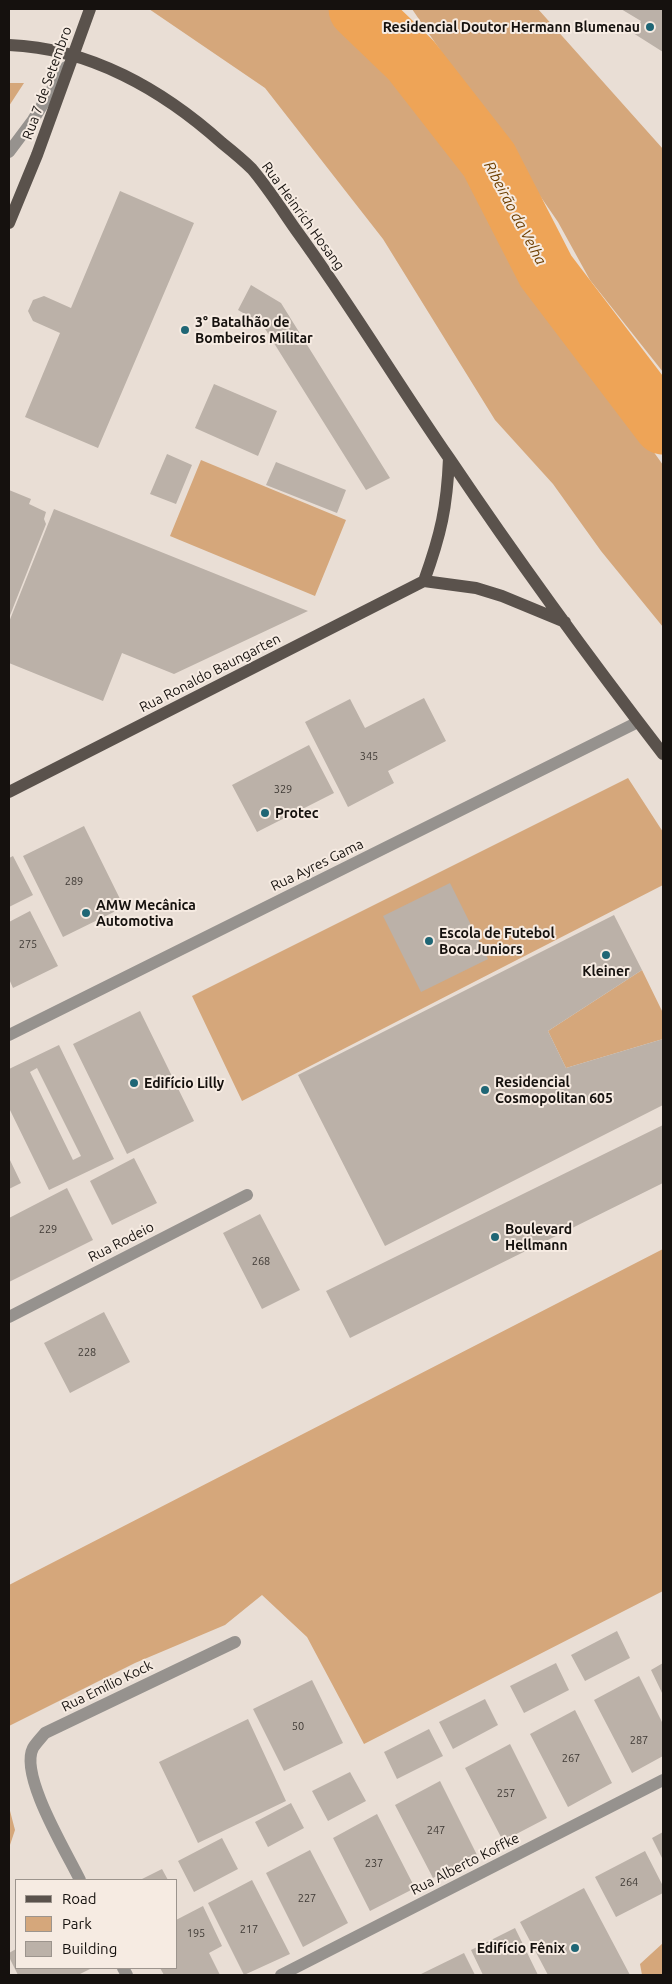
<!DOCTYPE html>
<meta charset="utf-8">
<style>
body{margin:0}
#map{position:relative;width:672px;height:1984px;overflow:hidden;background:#e9ded5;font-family:Ubuntu,sans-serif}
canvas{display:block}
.frame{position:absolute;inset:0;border:10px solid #15110e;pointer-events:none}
.legend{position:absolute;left:15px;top:1879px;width:162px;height:90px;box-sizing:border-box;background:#f6ebe2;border:1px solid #9c948d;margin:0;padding:6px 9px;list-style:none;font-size:15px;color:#15110e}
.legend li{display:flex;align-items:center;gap:10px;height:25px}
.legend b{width:25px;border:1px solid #9c948d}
</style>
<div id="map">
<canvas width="672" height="1984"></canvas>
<div class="frame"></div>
<ul class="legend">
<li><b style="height:6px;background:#5a524c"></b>Road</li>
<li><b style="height:14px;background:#d5a77b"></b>Park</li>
<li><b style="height:14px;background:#bbb1a8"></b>Building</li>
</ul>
</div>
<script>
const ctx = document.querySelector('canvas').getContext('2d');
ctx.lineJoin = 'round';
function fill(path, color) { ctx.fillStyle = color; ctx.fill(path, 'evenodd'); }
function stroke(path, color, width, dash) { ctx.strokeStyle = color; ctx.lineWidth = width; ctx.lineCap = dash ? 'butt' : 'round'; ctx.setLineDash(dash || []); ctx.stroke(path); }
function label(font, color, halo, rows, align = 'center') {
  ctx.font = font + ' Ubuntu,sans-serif'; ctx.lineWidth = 4; ctx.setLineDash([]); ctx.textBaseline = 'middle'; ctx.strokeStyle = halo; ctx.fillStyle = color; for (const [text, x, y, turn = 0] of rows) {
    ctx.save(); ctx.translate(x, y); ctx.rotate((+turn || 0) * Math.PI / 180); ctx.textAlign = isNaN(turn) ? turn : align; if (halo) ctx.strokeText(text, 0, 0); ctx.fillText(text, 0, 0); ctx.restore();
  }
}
fill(new Path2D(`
 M 149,9 L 333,9 L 420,105 L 481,186 L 519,263 L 663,465 L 663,627 L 601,551 L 553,484 L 495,420 L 383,239 L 265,88 Z
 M 412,9 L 538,9 L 663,149 L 663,372 L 590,280 L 558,222 Z
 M 9,83 L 24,83 L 9,106 Z
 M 201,460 L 346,520 L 315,596 L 170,536 Z
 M 628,778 L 663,832 L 663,885 L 242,1101 L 192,996 Z
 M 642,970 L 663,1013 L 663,1039 L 566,1068 L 548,1031 Z
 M 663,1249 L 663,1591 L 364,1744 L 307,1637 L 262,1595 L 225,1625 L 135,1663 L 9,1726 L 9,1585 Z
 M 9,1807 L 15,1830 L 9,1848 Z
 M 663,1943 L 663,1975 L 642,1975 L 640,1964 Z`), '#d5a77b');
stroke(new Path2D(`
 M 358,9 L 411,60 L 489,160 L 546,271 L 663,425`), '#eea457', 59);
fill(new Path2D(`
 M 621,9 L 663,9 L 663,52 L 633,33 L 641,21 Z
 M 120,191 L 194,223 L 98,448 L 25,417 L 60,333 L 33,321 L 28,311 L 33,300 L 44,296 L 71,308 Z
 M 251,285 L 281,303 L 390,478 L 366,490 L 262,324 L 238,310 Z
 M 214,384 L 277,411 L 258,456 L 195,428 Z
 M 167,454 L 192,465 L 176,504 L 150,494 Z
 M 276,462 L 346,490 L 337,513 L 266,485 Z
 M 9,490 L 31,499 L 29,504 L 46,512 L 44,519 L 46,524 L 9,618 Z
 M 54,509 L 308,611 L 174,674 L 122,653 L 103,701 L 9,663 L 9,622 Z
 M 424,698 L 446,741 L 388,771 L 394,783 L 348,807 L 305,722 L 350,699 L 365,728 Z
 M 309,745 L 334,793 L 257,832 L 232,785 Z
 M 84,826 L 124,907 L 63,937 L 23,856 Z
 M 13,856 L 33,895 L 9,907 L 9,858 Z
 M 450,883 L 488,959 L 421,992 L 383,916 Z
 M 30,911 L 58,966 L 13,988 L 9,979 L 9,922 Z
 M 614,915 L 642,970 L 548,1031 L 566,1068 L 663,1039 L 663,1105 L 385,1246 L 298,1075 Z
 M 140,1011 L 194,1121 L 127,1154 L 73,1044 Z
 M 59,1045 L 114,1159 L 49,1190 L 9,1108 L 9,1069 ZM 37,1068 L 81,1156 L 73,1160 L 30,1072 Z
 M 663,1125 L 663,1183 L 350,1338 L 326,1291 Z
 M 9,1158 L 21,1183 L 9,1189 Z
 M 134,1158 L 157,1203 L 112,1225 L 90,1181 Z
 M 67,1188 L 93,1240 L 9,1282 L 9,1218 Z
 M 260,1214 L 300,1290 L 262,1309 L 223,1233 Z
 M 104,1312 L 130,1362 L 70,1393 L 44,1343 Z
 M 617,1631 L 630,1658 L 585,1681 L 571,1655 Z
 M 556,1663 L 569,1690 L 524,1713 L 510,1686 Z
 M 663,1663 L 663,1695 L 651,1670 Z
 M 639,1676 L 663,1724 L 663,1756 L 632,1773 L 594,1700 Z
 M 312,1680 L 343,1743 L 284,1771 L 253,1709 Z
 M 485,1699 L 498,1725 L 453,1749 L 439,1722 Z
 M 575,1710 L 612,1783 L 568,1807 L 530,1734 Z
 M 248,1719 L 286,1801 L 198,1843 L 159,1762 Z
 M 429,1729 L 443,1756 L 397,1779 L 384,1752 Z
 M 510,1744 L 547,1818 L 503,1841 L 465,1768 Z
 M 350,1772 L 366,1801 L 328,1821 L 312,1791 Z
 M 440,1781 L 477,1855 L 433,1878 L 395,1805 Z
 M 291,1803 L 304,1828 L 268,1847 L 255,1822 Z
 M 377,1814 L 415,1888 L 370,1911 L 333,1838 Z
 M 663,1832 L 663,1860 L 652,1838 Z
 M 222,1838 L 238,1869 L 194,1892 L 178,1861 Z
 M 310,1850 L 348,1923 L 303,1947 L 266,1873 Z
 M 645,1851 L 663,1886 L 663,1893 L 616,1917 L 595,1877 Z
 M 162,1869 L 168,1880 L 140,1880 Z
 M 252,1880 L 290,1954 L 244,1975 L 208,1903 Z
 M 584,1888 L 630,1975 L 548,1975 L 520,1922 Z
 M 203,1906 L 222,1946 L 209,1953 L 220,1975 L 164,1975 L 160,1968 L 176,1968 L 176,1920 Z
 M 515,1928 L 538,1975 L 483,1975 L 471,1950 Z
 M 16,1949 L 16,1968 L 92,1968 L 78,1975 L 18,1975 L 9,1957 L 9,1953 Z
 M 464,1953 L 475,1975 L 419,1975 Z`), '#bbb1a8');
stroke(new Path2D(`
 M 9,152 L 33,120 L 66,67
 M 9,1035 L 638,722
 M 9,1317 L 247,1195
 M 80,1880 C 67,1853 19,1775 33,1748 C 36,1743 41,1738 45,1733 L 235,1642
 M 123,1968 L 127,1975
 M 281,1975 L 663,1780`), '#96928e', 12);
stroke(new Path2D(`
 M 9,45 C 90,48 163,90 222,143 C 232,151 243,160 252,169 C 268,188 282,210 296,230 C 350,304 397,383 449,458 C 517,559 589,658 663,754
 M 9,223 L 37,155 L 90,9
 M 424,581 L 476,588 L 502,596 L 565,622
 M 424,581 C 441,534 447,507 449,458
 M 9,792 L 424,581`), '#5a524c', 12);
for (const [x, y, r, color] of [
 [650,27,5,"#1f6675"],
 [185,330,5,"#1f6675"],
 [265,813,5,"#1f6675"],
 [86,913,5,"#1f6675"],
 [429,941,5,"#1f6675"],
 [606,955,5,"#1f6675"],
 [134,1083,5,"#1f6675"],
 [485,1090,5,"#1f6675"],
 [495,1237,5,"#1f6675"],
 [575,1948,5,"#1f6675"]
]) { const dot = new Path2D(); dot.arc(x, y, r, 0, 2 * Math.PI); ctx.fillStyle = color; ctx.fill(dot); stroke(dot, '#f6ebe2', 2); }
label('11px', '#3e3934', null, [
 ["345",369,756],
 ["329",283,789],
 ["289",74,881],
 ["275",28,944],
 ["229",48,1229],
 ["268",261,1261],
 ["228",87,1352],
 ["50",298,1726],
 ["287",639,1740],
 ["267",571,1758],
 ["257",506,1793],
 ["247",436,1830],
 ["237",374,1863],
 ["264",629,1882],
 ["227",307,1898],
 ["217",249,1929],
 ["195",196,1933]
]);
label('bold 14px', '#15110e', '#f6ebe2', [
 ["Residencial Doutor Hermann Blumenau",640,27,"right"],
 ["3° Batalhão de",195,322],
 ["Bombeiros Militar",195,338],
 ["Protec",275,813],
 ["AMW Mecânica",96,905],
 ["Automotiva",96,921],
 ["Escola de Futebol",439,933],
 ["Boca Juniors",439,949],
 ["Kleiner",606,971,"center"],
 ["Residencial",495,1082],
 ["Cosmopolitan 605",495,1098],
 ["Edifício Lilly",144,1083],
 ["Boulevard",505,1229],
 ["Hellmann",505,1245],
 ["Edifício Fênix",565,1948,"right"]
], 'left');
label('14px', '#15110e', '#f6ebe2', [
 ["Rua 7 de Setembro",47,83,-70],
 ["Rua Heinrich Hosang",303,216,54],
 ["Rua Ronaldo Baungarten",210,673,-27],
 ["Rua Ayres Gama",317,865,-26],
 ["Rua Rodeio",121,1242,-27],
 ["Rua Emílio Kock",107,1686,-26],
 ["Rua Alberto Koffke",465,1864,-27]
]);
label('italic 15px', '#6e3f00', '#f6ebe2', [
 ["Ribeirão da Velha",515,213,62]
]);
</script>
